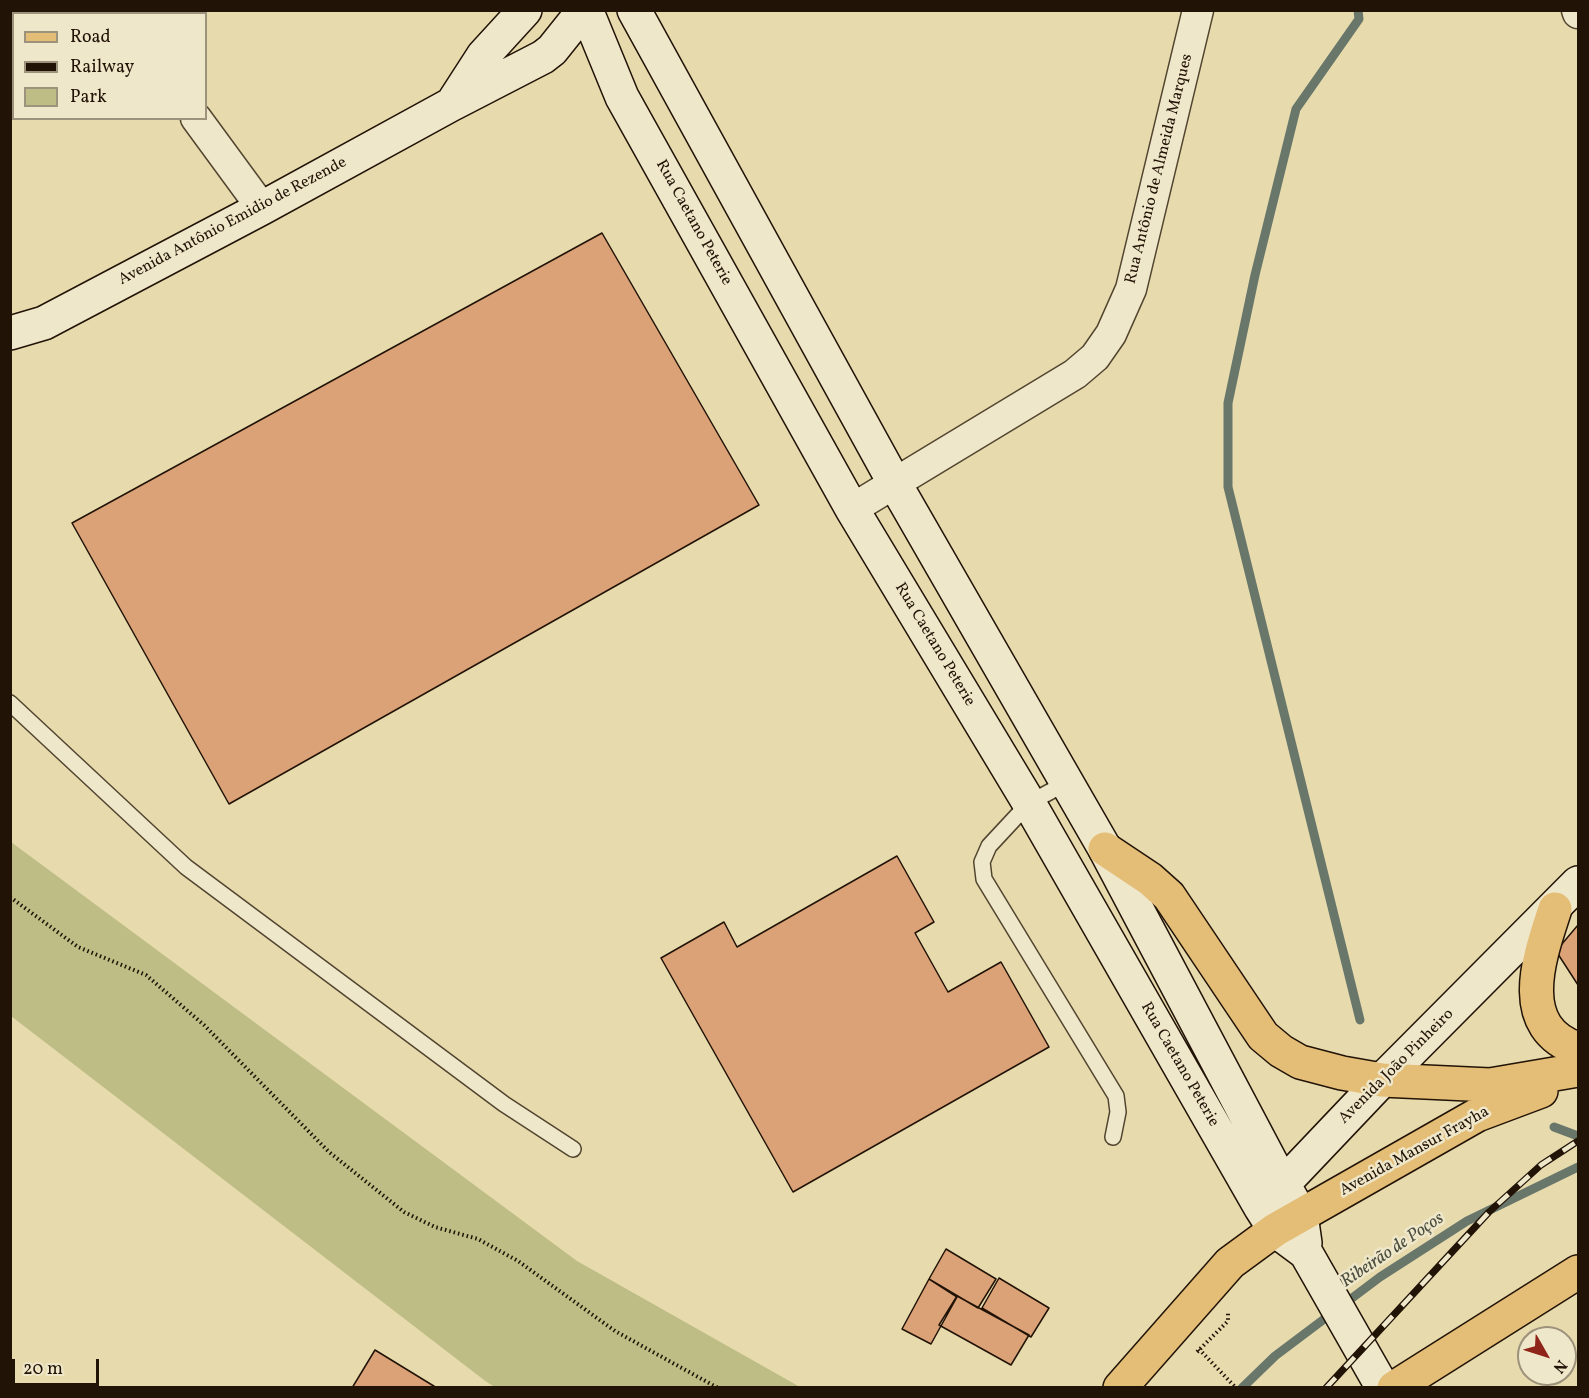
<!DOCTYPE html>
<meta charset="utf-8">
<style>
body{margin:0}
#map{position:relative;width:1589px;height:1398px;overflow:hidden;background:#e7daad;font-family:Vollkorn,serif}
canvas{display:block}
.frame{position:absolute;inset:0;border:12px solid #211306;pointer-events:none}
.legend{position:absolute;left:12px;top:12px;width:195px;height:108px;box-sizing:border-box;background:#efe7ca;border:2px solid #9d927c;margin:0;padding:8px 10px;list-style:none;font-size:18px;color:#211306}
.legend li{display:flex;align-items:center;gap:12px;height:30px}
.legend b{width:30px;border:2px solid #9d927c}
.north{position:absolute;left:1517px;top:1326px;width:60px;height:60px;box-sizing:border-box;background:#efe7ca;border:2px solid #9d927c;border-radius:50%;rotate:129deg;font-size:16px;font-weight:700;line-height:24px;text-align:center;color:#211306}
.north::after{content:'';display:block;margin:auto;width:21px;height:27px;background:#8f2418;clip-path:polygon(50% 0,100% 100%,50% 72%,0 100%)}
.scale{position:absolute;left:12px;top:1359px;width:87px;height:27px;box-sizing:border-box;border:3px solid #211306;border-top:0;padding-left:8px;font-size:18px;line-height:21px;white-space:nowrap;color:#211306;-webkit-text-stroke:4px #efe7ca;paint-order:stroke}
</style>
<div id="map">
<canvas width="1589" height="1398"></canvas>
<div class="frame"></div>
<ul class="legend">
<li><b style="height:8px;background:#e4bd76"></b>Road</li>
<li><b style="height:8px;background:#211306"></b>Railway</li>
<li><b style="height:16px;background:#bdbd85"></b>Park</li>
</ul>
<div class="north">N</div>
<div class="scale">20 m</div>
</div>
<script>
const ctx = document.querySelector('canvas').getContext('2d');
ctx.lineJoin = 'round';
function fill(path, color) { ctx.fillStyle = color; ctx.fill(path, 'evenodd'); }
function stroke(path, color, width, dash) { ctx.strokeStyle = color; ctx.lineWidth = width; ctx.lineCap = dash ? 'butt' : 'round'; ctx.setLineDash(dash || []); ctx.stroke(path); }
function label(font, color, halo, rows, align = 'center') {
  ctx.font = font + ' Vollkorn,serif'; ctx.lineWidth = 5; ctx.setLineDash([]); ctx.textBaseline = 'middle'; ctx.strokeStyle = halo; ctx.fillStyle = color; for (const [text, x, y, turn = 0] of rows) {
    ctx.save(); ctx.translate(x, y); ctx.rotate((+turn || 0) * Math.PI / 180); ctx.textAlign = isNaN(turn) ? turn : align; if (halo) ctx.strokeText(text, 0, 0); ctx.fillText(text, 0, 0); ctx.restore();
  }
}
fill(new Path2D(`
 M 11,842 L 577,1261 L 800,1387 L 496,1388 L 484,1380 L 11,1016 Z`), '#bdbd85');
stroke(new Path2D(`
 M 1358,10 L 1359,19 L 1296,109 L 1255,275 L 1228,403 L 1228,487 L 1360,1020
 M 1554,1127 L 1578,1136
 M 1242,1388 L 1275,1356 L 1380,1277 L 1467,1221 L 1578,1167`), '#68776a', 9);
const building = new Path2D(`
 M 602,233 L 759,505 L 229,804 L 72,523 Z
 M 897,856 L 934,922 L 915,933 L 948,992 L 1001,962 L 1049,1047 L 793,1192 L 661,958 L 724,922 L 737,947 Z
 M 1578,925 L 1578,985 L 1556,951 Z
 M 946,1249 L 996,1279 L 978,1308 L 929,1279 Z
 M 999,1278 L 1049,1308 L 1031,1337 L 982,1308 Z
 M 929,1279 L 957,1297 L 931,1344 L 902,1329 Z
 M 957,1296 L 1029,1335 L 1011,1365 L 939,1325 Z
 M 375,1350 L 437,1388 L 352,1388 Z`);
fill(building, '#dba278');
stroke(building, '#211306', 1.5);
const lane = new Path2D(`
 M 10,703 L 186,867 L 504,1104 L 573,1149
 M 1068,782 L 1029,803 L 989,846 L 982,862 L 984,879 L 1116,1096 L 1118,1112 L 1113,1137`);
const street = new Path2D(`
 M 116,10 L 118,14
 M 1577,10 L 1578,13
 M 196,118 L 262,208
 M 852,509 L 1075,374 L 1095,357 L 1111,334 L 1131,289 L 1198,10`);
const secondary = new Path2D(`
 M 634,10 L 895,484 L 1105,849 L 1275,1170 L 1301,1215 L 1305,1243
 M 590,19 L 622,97 L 852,509 L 1029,803 L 1261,1208 L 1275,1230 L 1306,1253 L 1383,1388
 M 452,104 L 483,56 L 525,10
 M 10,333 L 44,323 L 262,208 L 452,104 L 543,57 L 552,50 L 580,15
 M 1269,1199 L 1382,1080 L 1578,883`);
const primary = new Path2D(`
 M 1105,849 L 1150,879 L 1169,896 L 1263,1036 L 1281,1051 L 1300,1062 L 1342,1073 L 1382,1080 L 1490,1085 L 1578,1070
 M 1555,909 C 1540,955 1513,1027 1578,1049
 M 1120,1388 L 1230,1263 L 1275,1230 L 1477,1115 L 1541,1091
 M 1394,1388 L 1578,1272`);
stroke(lane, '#524530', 18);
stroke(street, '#524530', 33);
stroke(secondary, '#211306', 36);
stroke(primary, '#211306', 36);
stroke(new Path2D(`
 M 10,897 L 78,947 L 146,975 L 204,1025 L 329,1152 L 404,1212 L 435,1227 L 478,1239 L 518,1261 L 615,1331 L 718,1388
 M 1199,1349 L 1236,1388
 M 1197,1352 L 1228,1321 L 1228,1312`), '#211306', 4, [1.5, 3]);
stroke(lane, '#efe7ca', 15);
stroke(street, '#efe7ca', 30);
stroke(secondary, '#efe7ca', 33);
stroke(primary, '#e4bd76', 33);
const rail = new Path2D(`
 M 1326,1388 L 1489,1212 L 1541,1165 L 1578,1141`);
stroke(rail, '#211306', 7);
stroke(rail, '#efe7ca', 4.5, [14]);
label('16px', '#211306', '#efe7ca', [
 ["Rua Antônio de Almeida Marques",1160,169,-76],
 ["Avenida Antônio Emidio de Rezende",233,222,-28],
 ["Rua Caetano Peterie",693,223,61],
 ["Rua Caetano Peterie",934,645,59],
 ["Rua Caetano Peterie",1179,1065,60],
 ["Avenida João Pinheiro",1397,1067,-45],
 ["Avenida Mansur Frayha",1415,1152,-29]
]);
label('italic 18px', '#4a4d40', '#efe7ca', [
 ["Ribeirão de Poços",1393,1251,-34]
]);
</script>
